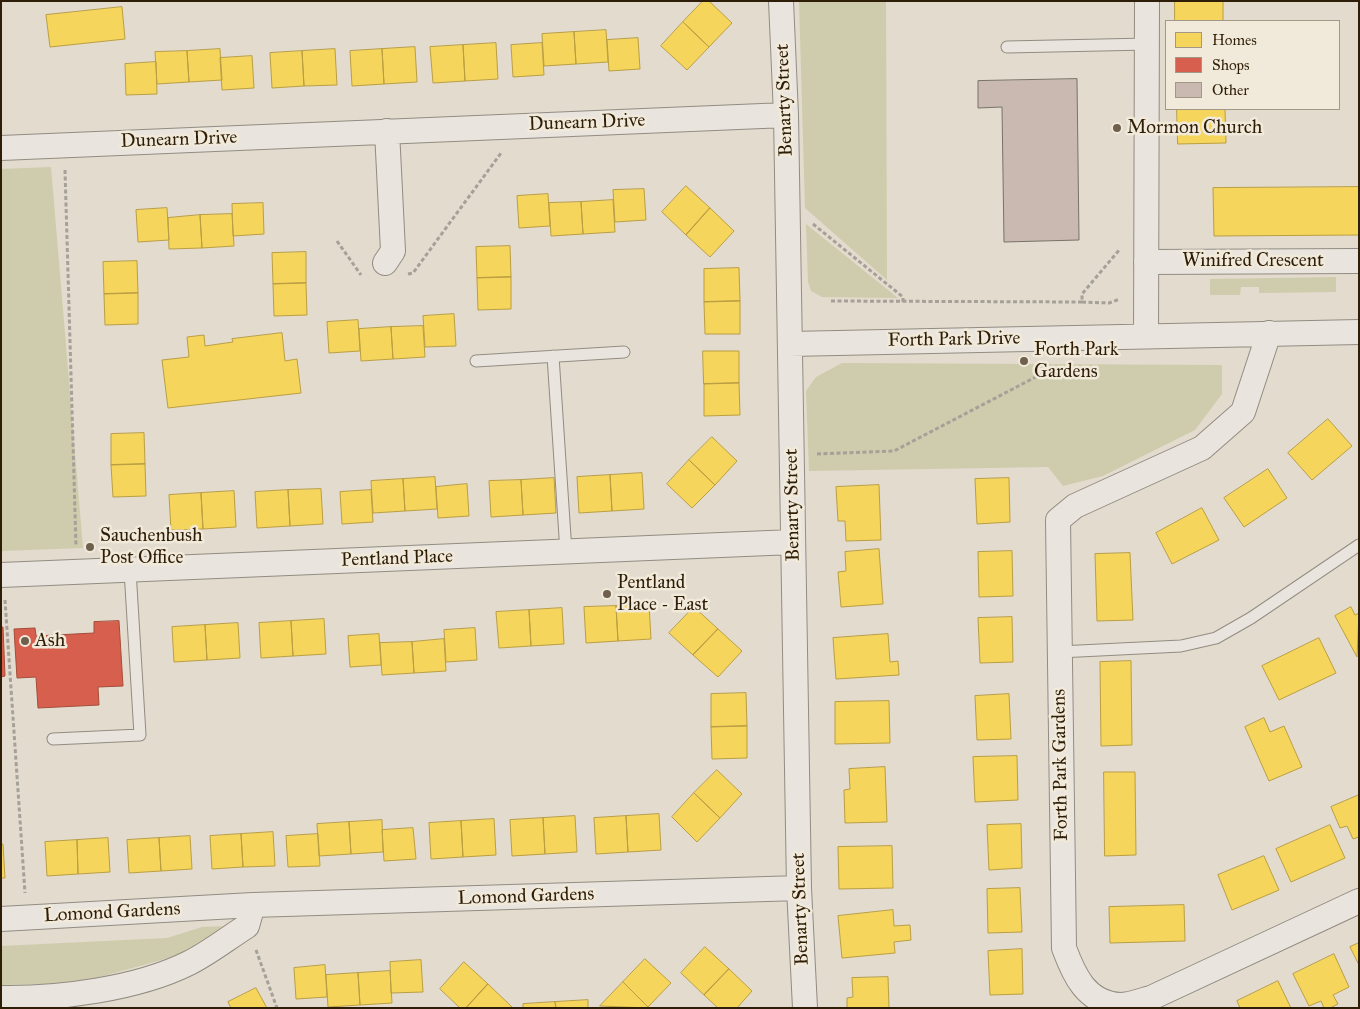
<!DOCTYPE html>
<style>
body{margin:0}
#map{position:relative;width:1360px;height:1009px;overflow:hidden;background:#e2dbce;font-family:"IM FELL Great Primer",serif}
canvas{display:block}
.frame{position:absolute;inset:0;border:2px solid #2f1e07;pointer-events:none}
.legend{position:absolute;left:1165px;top:20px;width:175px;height:90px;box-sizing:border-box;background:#f1eada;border:1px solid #a39886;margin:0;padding:6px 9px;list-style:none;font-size:15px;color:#2f1e07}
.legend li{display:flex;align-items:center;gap:10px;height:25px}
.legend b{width:25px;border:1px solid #a39886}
</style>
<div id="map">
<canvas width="1360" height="1009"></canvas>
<div class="frame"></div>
<ul class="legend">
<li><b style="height:14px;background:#f6d55c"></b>Homes</li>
<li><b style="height:14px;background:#d6604d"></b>Shops</li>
<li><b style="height:14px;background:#cab9b0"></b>Other</li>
</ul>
</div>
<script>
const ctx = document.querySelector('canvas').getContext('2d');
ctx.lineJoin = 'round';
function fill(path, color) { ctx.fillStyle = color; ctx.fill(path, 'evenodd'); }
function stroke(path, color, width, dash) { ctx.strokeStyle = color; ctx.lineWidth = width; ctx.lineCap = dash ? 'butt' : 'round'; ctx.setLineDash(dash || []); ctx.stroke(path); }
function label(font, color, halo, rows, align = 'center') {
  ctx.font = font + ' "IM FELL Great Primer",serif'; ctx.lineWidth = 5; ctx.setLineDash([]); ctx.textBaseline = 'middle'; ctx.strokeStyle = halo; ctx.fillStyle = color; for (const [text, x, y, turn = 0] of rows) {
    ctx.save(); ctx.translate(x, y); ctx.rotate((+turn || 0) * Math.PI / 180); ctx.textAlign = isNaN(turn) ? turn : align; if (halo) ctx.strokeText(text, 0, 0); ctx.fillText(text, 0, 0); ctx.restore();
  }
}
fill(new Path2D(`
 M 799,1 L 886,1 L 887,280 L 805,208 Z
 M 51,167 L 83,548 L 1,551 L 1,169 Z
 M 806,224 L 898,298 L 822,297 L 811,291 L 808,282 Z
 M 1336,277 L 1336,292 L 1259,293 L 1259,287 L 1241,287 L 1240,295 L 1210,295 L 1210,279 Z
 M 842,363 L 1222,365 L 1222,394 L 1195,430 L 1103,476 L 1063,486 L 1048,467 L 809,471 L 806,391 L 816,377 Z
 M 227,926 L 200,946 L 165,959 L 78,983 L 1,985 L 1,946 L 167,938 L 202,927 Z`), '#ceccac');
const homes = new Path2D(`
 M 703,1 L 709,1 L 732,23 L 709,47 L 683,22 Z
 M 1175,1 L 1223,1 L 1223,21 L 1175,21 Z
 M 122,7 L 125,39 L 50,47 L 46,15 Z
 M 683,22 L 709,47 L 687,70 L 661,46 Z
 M 606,30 L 608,62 L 576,64 L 574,32 Z
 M 574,32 L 576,64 L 544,66 L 542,34 Z
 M 638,38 L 640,69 L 609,71 L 607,40 Z
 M 496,43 L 498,79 L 465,81 L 463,45 Z
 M 542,43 L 544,75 L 513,77 L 511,45 Z
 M 463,45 L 465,81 L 433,83 L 430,47 Z
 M 415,47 L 417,82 L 384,84 L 382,49 Z
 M 220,49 L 222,80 L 189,82 L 187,51 Z
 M 335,49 L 337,85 L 304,86 L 302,51 Z
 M 382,49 L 384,84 L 352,86 L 350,51 Z
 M 187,51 L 189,82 L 157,84 L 155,52 Z
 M 302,51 L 304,86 L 272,88 L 270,53 Z
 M 252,56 L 254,88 L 222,90 L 220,58 Z
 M 156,62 L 157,94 L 126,95 L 125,64 Z
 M 1177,109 L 1225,109 L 1226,143 L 1178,144 Z
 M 686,186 L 710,208 L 686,235 L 662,212 Z
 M 1359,187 L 1359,235 L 1214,236 L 1213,188 Z
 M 644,189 L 646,220 L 615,222 L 613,190 Z
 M 548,194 L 550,226 L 519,228 L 517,196 Z
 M 613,200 L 615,232 L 583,234 L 581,202 Z
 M 581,202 L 583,234 L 551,236 L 549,203 Z
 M 263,203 L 264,234 L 233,236 L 232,204 Z
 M 167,208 L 169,240 L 138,242 L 136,210 Z
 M 710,208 L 734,231 L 710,257 L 686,235 Z
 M 232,214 L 234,246 L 202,248 L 200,215 Z
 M 200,215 L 202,248 L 169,249 L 168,218 Z
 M 510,246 L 511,277 L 477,278 L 476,247 Z
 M 306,252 L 306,283 L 273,284 L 272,253 Z
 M 137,261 L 138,293 L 104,294 L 103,262 Z
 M 739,268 L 740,301 L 704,302 L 704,269 Z
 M 511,277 L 511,309 L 478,310 L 477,278 Z
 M 306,283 L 307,315 L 274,316 L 273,284 Z
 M 138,293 L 138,324 L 105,325 L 104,294 Z
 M 740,301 L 740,334 L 705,334 L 704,302 Z
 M 454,314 L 456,346 L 425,347 L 423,316 Z
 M 358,320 L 360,351 L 329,353 L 327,322 Z
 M 423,326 L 425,357 L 393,359 L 391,327 Z
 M 391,327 L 393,359 L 361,361 L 359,329 Z
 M 282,333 L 285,361 L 297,359 L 301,393 L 168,408 L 162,360 L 189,357 L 187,337 L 204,335 L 205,346 L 233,342 L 232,339 Z
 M 703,351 L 739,351 L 739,383 L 704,384 Z
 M 739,383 L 740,415 L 704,416 L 704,384 Z
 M 1328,419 L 1352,446 L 1312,480 L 1288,453 Z
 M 144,433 L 145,464 L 111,465 L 111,434 Z
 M 712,437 L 737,461 L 715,485 L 689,460 Z
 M 689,460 L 715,485 L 692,508 L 667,484 Z
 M 145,464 L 146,496 L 113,497 L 111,465 Z
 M 1268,469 L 1287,498 L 1244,527 L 1224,498 Z
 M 642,473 L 644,509 L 612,511 L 610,475 Z
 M 610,475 L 612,511 L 579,513 L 577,477 Z
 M 435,477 L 437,509 L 405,511 L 403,479 Z
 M 554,478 L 556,513 L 523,515 L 521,480 Z
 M 1009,478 L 1010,522 L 977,524 L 975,479 Z
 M 403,479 L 405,511 L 373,513 L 371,481 Z
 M 521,480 L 523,515 L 491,517 L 489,481 Z
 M 467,484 L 469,516 L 438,518 L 436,487 Z
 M 879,485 L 881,540 L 846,541 L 845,521 L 838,521 L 836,487 Z
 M 321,489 L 323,524 L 290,526 L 288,490 Z
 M 288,490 L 290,526 L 257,528 L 255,492 Z
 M 371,490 L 373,522 L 342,524 L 340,492 Z
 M 234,491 L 236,527 L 203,529 L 201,493 Z
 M 201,493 L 203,529 L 171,530 L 169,495 Z
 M 1202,508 L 1219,540 L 1172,564 L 1156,533 Z
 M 879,549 L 883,604 L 841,607 L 838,572 L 846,571 L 845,552 Z
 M 1012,551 L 1013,596 L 979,597 L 978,552 Z
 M 1130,553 L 1133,620 L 1097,621 L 1095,554 Z
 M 649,604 L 651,639 L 618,641 L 616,606 Z
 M 616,606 L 618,641 L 586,643 L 584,607 Z
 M 694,607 L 718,629 L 693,655 L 669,633 Z
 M 1351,607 L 1355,615 L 1359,613 L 1357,657 L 1335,616 Z
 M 562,608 L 564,644 L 531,646 L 529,610 Z
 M 529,610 L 531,646 L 499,648 L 496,612 Z
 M 1012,617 L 1013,662 L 980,663 L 978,618 Z
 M 324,619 L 326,654 L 293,656 L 291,621 Z
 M 291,621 L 293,656 L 261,658 L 259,623 Z
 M 238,623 L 240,658 L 207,660 L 205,625 Z
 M 205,625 L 207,660 L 174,662 L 172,627 Z
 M 475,628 L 477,660 L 446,662 L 444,630 Z
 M 718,629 L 742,651 L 718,677 L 693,655 Z
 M 379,634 L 381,665 L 350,667 L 348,636 Z
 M 888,634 L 890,662 L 898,661 L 899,675 L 836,679 L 833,638 Z
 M 1319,638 L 1336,673 L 1279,700 L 1262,666 Z
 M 444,639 L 446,671 L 414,673 L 412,642 Z
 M 412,642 L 414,673 L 382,675 L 380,643 Z
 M 1131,661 L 1132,745 L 1101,746 L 1100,662 Z
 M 746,693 L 747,726 L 711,727 L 711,694 Z
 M 1009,694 L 1011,739 L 977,740 L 975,696 Z
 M 889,701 L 890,743 L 835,744 L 835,702 Z
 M 1264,718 L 1270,732 L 1284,726 L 1302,767 L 1269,781 L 1245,727 Z
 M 747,726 L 747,758 L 712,759 L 711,727 Z
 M 1017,756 L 1018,800 L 975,802 L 973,757 Z
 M 885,767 L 887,822 L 845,823 L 844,790 L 850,789 L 849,769 Z
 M 717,770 L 742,794 L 720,818 L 694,793 Z
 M 1104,772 L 1135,772 L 1136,855 L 1105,856 Z
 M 694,793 L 720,818 L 697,842 L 672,817 Z
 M 1359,795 L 1359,837 L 1353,839 L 1347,826 L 1340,828 L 1331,807 Z
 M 659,814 L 661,850 L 628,852 L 626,816 Z
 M 575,816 L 577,852 L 545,854 L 543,818 Z
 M 626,816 L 628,852 L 596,854 L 594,818 Z
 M 543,818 L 545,854 L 512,856 L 510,820 Z
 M 494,819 L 496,855 L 463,857 L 461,821 Z
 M 382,820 L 383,852 L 351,854 L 349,822 Z
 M 461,821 L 463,857 L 431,859 L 429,823 Z
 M 349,822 L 351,854 L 319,856 L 317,824 Z
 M 1021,824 L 1022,868 L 989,870 L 987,825 Z
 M 1330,825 L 1345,858 L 1291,882 L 1276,849 Z
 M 413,828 L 416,859 L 384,861 L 382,830 Z
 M 273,832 L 275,866 L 243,867 L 241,834 Z
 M 241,834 L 243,867 L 212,869 L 210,836 Z
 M 318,834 L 320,866 L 288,867 L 286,836 Z
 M 190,836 L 192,869 L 161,871 L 159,838 Z
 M 108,838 L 110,872 L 78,874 L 77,840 Z
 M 159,838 L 161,871 L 129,873 L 127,840 Z
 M 77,840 L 78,874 L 47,876 L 45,842 Z
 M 1,844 L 3,844 L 5,878 L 1,878 Z
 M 892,846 L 893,888 L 839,889 L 838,847 Z
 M 1264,856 L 1279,890 L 1232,910 L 1218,875 Z
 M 1020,888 L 1022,932 L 988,933 L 987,889 Z
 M 1184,905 L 1185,941 L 1110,943 L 1109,907 Z
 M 893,910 L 894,926 L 910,925 L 911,940 L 894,942 L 895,953 L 842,958 L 838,916 Z
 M 1359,943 L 1359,965 L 1350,947 Z
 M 705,947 L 729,969 L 704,995 L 681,973 Z
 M 1022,949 L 1023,994 L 990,995 L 988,951 Z
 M 1334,954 L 1349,987 L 1333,995 L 1338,1004 L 1330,1008 L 1324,1008 L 1321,1001 L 1309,1006 L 1293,974 Z
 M 645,959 L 671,983 L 648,1007 L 623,982 Z
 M 421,960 L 423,992 L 391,993 L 390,962 Z
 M 464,962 L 488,984 L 466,1008 L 460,1008 L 440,989 Z
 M 325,965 L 327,997 L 296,999 L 294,968 Z
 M 729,969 L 752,991 L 737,1008 L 718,1008 L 704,995 Z
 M 390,971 L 392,1003 L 360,1005 L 358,973 Z
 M 358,973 L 360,1005 L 328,1007 L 326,975 Z
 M 888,977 L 889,1008 L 847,1008 L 847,998 L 853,997 L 852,978 Z
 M 1278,981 L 1291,1008 L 1240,1008 L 1237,1001 Z
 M 623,982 L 648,1007 L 647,1008 L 600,1006 Z
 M 488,984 L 512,1007 L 511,1008 L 466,1008 Z
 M 256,988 L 267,1008 L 231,1008 L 228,1002 Z
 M 588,1000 L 588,1008 L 556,1008 L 555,1002 Z
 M 555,1002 L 556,1008 L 523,1008 L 523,1004 Z`);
fill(homes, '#f6d55c');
stroke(homes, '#ba9e42', 1);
const shops = new Path2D(`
 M 119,621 L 123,686 L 98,687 L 99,705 L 38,708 L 36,677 L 17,678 L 14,629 L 35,628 L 36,636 L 94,633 L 94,622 Z
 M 1,627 L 3,627 L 5,676 L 1,677 Z`);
fill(shops, '#d6604d');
stroke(shops, '#a44c38', 1);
const building = new Path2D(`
 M 1077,79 L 1079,240 L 1004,242 L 1002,107 L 978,108 L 978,81 Z`);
fill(building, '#cab9b0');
stroke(building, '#787268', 1);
const service = new Path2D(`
 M 1007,47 L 1148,44
 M 553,356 L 566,552
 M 476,361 L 624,352
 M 1059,652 L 1181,646 L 1216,638 L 1251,618 L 1359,545
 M 53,739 L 140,735 L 130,570`);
const minor = new Path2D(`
 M 781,1 L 786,115 L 799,888 L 805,1008
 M 1,148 L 786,115
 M 1146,262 L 1359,261
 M 385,263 L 393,251 L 387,131
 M 1269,333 L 1243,412 L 1202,448 L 1075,506 L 1058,520 L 1064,948 C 1074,975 1086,1003 1120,1005 C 1130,1005 1142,1000 1151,998 L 1359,901
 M 1146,336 L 1147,1
 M 790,344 L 1359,332
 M 1,575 L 793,542
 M 1,919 L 253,905 L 799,888
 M 1,998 C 58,999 137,989 189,963 C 209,953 228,938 247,926 L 253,905`);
stroke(service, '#928c82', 13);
stroke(minor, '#928c82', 26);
stroke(new Path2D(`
 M 65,170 L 76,546
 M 813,224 L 903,297 L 903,303
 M 337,241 L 361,275
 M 408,274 L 413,273 L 501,153
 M 831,301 L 1082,302 L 1082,294 L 1120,249
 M 1082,302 L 1109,303 L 1120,299
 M 817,454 L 894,451 L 1051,369 L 1052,364
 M 5,600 L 25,893
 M 256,950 L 277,1008`), '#a5a098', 3, [4, 2.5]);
stroke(service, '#e9e5de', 11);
stroke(minor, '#e9e5de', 24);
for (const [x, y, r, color] of [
 [1117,128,5,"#6e604d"],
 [1024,361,5,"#6e604d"],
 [90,547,5,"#6e604d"],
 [607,594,5,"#6e604d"],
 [25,641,5,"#6e604d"]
]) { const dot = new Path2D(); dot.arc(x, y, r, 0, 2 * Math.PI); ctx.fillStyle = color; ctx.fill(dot); stroke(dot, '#f1eada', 2); }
label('19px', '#2f1e07', '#f1eada', [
 ["Benarty Street",785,100,-92],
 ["Dunearn Drive",587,123,-2],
 ["Dunearn Drive",179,140,-2],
 ["Winifred Crescent",1253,261],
 ["Forth Park Drive",954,340,-1],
 ["Benarty Street",793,505,-91],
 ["Pentland Place",397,559,-2],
 ["Forth Park Gardens",1061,765,-91],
 ["Lomond Gardens",526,897,-2],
 ["Benarty Street",801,909,-92],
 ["Lomond Gardens",112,913,-3]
]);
label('19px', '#2f1e07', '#f1eada', [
 ["Mormon Church",1127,128],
 ["Forth Park",1034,350],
 ["Gardens",1034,372],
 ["Sauchenbush",100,536],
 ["Post Office",100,558],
 ["Pentland",617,583],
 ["Place - East",617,605],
 ["Ash",35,641]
], 'left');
</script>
